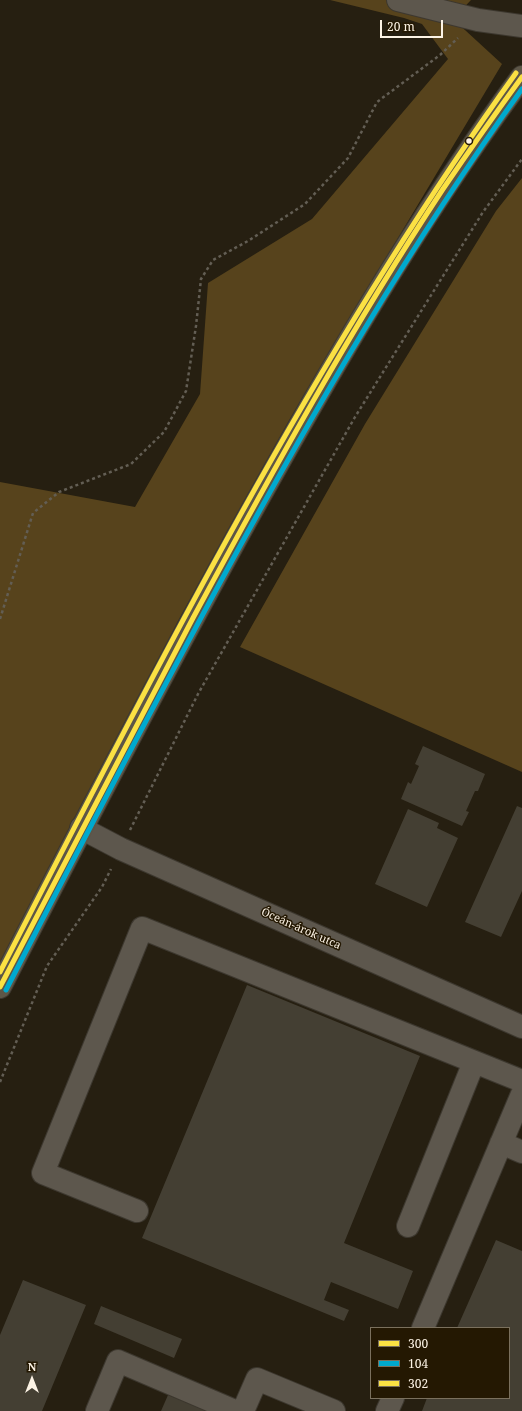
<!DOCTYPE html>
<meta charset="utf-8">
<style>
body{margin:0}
#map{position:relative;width:522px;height:1411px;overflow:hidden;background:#261f11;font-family:"Noto Serif",serif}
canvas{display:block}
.legend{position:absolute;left:370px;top:1327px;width:140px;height:72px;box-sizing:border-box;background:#241802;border:1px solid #7a705d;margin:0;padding:5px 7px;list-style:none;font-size:12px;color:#fcf3e5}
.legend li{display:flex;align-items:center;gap:8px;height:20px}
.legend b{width:20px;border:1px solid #7a705d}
.north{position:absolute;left:12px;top:1359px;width:40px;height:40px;-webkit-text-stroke:3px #241802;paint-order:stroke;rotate:0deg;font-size:11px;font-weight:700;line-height:16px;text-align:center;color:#fcf3e5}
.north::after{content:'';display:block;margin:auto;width:14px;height:18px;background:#fcf3e5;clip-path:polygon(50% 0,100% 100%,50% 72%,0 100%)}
.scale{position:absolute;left:380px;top:20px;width:63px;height:18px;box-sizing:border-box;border:2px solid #fcf3e5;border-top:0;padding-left:5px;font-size:12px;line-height:14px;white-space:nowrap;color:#fcf3e5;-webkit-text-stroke:3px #241802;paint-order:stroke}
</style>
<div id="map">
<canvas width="522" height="1411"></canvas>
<ul class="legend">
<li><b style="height:5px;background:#fbe143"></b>300</li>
<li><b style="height:5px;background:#00a9ce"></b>104</li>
<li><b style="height:5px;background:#fbe143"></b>302</li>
</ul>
<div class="north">N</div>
<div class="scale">20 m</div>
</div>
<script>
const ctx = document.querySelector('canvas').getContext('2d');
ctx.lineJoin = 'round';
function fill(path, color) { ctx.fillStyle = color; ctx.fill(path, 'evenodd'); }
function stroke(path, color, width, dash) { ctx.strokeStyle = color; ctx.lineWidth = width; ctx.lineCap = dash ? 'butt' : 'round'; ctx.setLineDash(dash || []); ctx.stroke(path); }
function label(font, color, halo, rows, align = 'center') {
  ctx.font = font + ' "Noto Serif",serif'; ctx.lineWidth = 3; ctx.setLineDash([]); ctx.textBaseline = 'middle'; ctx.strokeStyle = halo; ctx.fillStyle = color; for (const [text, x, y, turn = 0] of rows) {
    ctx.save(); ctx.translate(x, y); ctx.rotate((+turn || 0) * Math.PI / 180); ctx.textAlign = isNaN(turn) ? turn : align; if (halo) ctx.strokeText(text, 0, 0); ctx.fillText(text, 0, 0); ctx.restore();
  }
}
fill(new Path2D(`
 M 330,0 L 471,0 L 453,19 L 502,64 L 291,417 L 178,621 L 0,991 L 0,482 L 135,507 L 200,394 L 208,283 L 312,219 L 448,59 L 422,24 L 404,18 Z
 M 522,178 L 522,772 L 240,647 L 365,424 L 496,211 Z`), '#57431c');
fill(new Path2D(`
 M 423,746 L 485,774 L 478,791 L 475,791 L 466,811 L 469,812 L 462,826 L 401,799 L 408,782 L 411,784 L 419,766 L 415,764 Z
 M 517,806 L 522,808 L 522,891 L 501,937 L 465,922 Z
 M 408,809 L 439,823 L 437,828 L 458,838 L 427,907 L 375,884 Z
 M 247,985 L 420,1056 L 344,1243 L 413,1271 L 398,1309 L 331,1282 L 324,1300 L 349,1310 L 344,1321 L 142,1238 Z
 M 496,1240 L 522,1251 L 522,1411 L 422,1411 L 427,1398 L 509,1398 L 509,1328 L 457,1328 Z
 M 23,1280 L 86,1305 L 42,1411 L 0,1411 L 0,1335 Z
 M 101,1306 L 182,1339 L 174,1358 L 94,1324 Z
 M 168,1395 L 207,1411 L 161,1411 Z`), '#443f33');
const minor = new Path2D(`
 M 398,0 L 478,20 L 522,26
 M 81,828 L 121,849 L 522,1027
 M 501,1143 L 522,1152
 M 137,1211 L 43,1173 L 142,928 L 522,1081
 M 408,1226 L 474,1062
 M 423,1328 L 522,1094
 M 97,1411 L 118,1361 L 235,1411
 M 243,1411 L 257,1379 L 334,1411
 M 387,1411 L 393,1398`);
const major = new Path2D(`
 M 0,987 C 77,837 155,687 236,539 C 324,380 414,223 522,77`);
stroke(minor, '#3d382f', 24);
stroke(major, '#3d382f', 24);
stroke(new Path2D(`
 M 0,619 L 33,513 L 59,492 L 131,464 L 164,432 L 186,391 L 196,326 L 201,279 L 213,260 L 248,241 L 305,204 L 348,158 L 377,102 L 440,55 L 458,38
 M 130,830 L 198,694 L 355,417 L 483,212 L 522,159
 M 0,1082 L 47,966 L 102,887 L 111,869`), '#635e54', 2.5, [3, 3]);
stroke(minor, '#5d574d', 22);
stroke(major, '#5d5647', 22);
stroke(new Path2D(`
 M 0,987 C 64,863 128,740 193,618 C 272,472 352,327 443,189 C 469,151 495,114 522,77`), '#fbe143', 5);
stroke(new Path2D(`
 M 6,990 C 77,852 148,715 222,579 C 314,410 410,245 522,89`), '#00a9ce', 5);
stroke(new Path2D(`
 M 0,972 C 158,665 315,353 516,73`), '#fbe143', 5);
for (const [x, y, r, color] of [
 [469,141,3.5,"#fcf3e5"]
]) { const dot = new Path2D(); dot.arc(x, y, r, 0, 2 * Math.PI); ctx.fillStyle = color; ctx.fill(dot); stroke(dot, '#241802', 1.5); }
label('11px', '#fcf3e5', '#241802', [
 ["Óceán-árok utca",301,929,24]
]);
</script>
